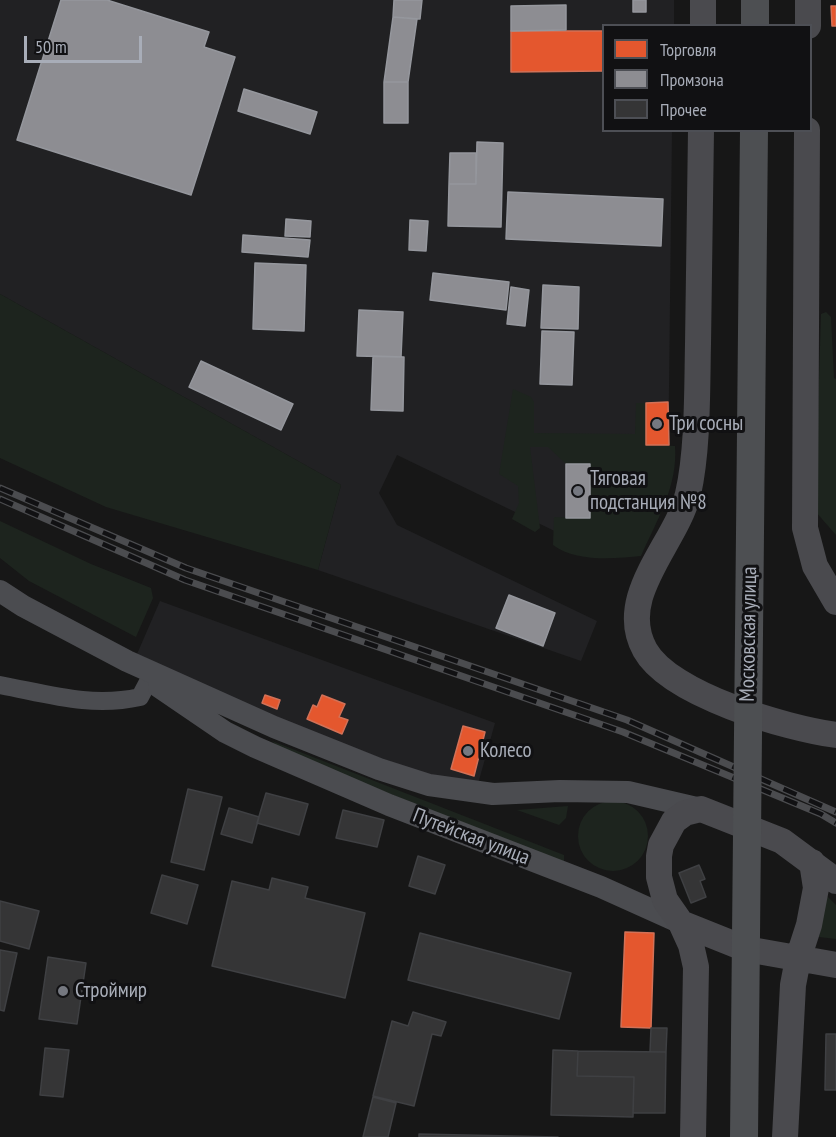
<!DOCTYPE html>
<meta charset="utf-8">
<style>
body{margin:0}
#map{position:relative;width:836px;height:1137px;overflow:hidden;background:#171717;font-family:"PT Sans Narrow",sans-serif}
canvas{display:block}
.legend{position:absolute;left:602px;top:24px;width:210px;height:108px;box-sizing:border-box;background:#111113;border:2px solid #4d4f55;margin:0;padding:8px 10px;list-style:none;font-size:18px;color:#a8adb8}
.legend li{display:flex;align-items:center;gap:12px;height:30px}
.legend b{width:30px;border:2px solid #4d4f55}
.scale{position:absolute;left:24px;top:36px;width:118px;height:27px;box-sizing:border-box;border:3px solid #a8adb8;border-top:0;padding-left:8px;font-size:18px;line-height:21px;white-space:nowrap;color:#a8adb8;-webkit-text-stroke:4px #111113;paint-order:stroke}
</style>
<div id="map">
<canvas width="836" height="1137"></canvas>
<ul class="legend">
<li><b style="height:16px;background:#e4572e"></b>Торговля</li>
<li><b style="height:16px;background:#8d8d92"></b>Промзона</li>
<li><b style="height:16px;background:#353536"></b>Прочее</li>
</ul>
<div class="scale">50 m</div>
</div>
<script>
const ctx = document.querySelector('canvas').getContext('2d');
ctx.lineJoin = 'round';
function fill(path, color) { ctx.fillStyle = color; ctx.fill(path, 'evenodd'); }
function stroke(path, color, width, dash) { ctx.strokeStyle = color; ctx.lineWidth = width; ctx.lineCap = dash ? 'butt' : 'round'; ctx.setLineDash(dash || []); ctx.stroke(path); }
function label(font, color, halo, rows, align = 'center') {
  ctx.font = font + ' "PT Sans Narrow",sans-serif'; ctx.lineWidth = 6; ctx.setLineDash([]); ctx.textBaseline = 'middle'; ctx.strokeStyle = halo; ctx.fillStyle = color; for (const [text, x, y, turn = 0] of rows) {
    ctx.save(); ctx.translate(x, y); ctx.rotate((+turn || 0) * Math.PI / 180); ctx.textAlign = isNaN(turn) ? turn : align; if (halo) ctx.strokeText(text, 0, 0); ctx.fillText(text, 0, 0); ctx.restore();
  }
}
fill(new Path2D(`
 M 0,0 L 674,0 L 674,25 L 604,26 L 604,130 L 672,131 L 668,473 L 567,537 L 397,455 L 379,493 L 397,525 L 597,621 L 581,661 L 318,570 L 341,485 L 0,294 Z
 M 160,601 L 495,723 L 478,784 L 415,771 L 277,719 L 137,654 Z`), '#212123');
fill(new Path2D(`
 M 0,294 L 341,485 L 318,570 L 106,507 L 0,458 Z
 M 826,312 L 831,317 L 834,378 L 836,379 L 836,535 L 815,511 L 821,314 Z
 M 513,389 L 531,397 L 534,402 L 534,433 L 635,434 L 636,403 L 646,403 L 646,445 L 675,446 C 678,486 657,520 641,556 C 614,559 575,562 553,545 L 554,517 L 590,518 L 590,464 L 566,464 L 548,447 L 530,447 L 540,528 L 535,532 L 512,519 L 519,503 L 518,486 L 499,474 Z
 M 0,521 L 91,564 L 151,588 L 153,598 L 136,637 L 29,581 L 0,558 Z
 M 272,741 L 564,855 L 564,862 L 283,752 Z
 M578 836a35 35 0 1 1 70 0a35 35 0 1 1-70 0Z
 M 568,806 L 566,818 L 559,825 L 517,810 Z
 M 827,896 L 836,905 L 836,939 L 819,937 Z`), '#1d241e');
const shops = new Path2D(`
 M 831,6 L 836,6 L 836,26 L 832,26 Z
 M 511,31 L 604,31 L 604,71 L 511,72 Z
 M 668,402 L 669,445 L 646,445 L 646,403 Z
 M 265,695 L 280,700 L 277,709 L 262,703 Z
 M 322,695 L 345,704 L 339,717 L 348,720 L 342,734 L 307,719 L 313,705 L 317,707 Z
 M 463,726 L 485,732 L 474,776 L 451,769 Z
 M 625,932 L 654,933 L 651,1028 L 621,1027 Z`);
fill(shops, '#e4572e');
stroke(shops, '#d27157', 1.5);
const industry = new Path2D(`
 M 61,0 L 107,0 L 209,32 L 204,47 L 235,57 L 191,195 L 17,140 Z
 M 394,0 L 422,0 L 420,19 L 393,17 Z
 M 633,0 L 646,0 L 646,12 L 633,12 Z
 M 566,5 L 566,30 L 511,31 L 511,6 Z
 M 393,17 L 417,19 L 408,82 L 384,82 Z
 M 384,82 L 408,82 L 408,123 L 384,123 Z
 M 244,89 L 317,112 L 310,134 L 238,111 Z
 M 477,142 L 503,143 L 501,227 L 448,226 L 449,184 L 476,184 Z
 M 450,153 L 476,153 L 476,184 L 449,184 Z
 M 508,192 L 663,199 L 661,246 L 506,239 Z
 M 286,219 L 311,221 L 310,237 L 285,236 Z
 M 410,220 L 428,221 L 426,251 L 409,250 Z
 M 243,235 L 310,240 L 308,257 L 242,252 Z
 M 255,263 L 306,265 L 304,331 L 253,329 Z
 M 433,273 L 509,282 L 506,310 L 430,300 Z
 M 543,285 L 579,287 L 578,329 L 541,328 Z
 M 511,287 L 529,290 L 525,326 L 507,324 Z
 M 359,310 L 403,312 L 401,357 L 357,356 Z
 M 542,331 L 574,332 L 572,385 L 540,384 Z
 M 373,356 L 404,357 L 403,411 L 371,410 Z
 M 201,361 L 293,404 L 281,430 L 189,387 Z
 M 566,464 L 590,464 L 590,518 L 566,518 Z
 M 509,595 L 555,613 L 543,646 L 496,628 Z`);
fill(industry, '#8d8d92');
stroke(industry, '#95979d', 1.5);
const building = new Path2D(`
 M 188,789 L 222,797 L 204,870 L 171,862 Z
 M 266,793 L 308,804 L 299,835 L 257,823 Z
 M 229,808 L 259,817 L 252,843 L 221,834 Z
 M 343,810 L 384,820 L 377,847 L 336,838 Z
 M 418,856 L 445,865 L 435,894 L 409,886 Z
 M 699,865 L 705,879 L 700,881 L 706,897 L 691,903 L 679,873 Z
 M 162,875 L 198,885 L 187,924 L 151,913 Z
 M 272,878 L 308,887 L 305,898 L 365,913 L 345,998 L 212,966 L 232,881 L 269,890 Z
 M 0,901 L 39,911 L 29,949 L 0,941 Z
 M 420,933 L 571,973 L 559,1019 L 408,980 Z
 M 0,950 L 17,953 L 4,1011 L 0,1010 Z
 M 48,957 L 86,963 L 77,1024 L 39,1019 Z
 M 413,1012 L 446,1022 L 441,1036 L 432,1034 L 414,1106 L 373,1096 L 392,1021 L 408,1026 Z
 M 651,1028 L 667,1028 L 666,1052 L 650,1052 Z
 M 826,1034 L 836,1034 L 836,1090 L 825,1090 Z
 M 45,1048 L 69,1050 L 63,1097 L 40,1095 Z
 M 553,1050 L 578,1051 L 577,1076 L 634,1077 L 633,1117 L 551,1115 Z
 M 578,1051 L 666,1052 L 665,1113 L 633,1113 L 634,1077 L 577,1076 Z
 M 373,1097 L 396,1103 L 388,1137 L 363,1137 Z
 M 419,1134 L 558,1137 L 419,1137 Z`);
fill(building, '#353536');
stroke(building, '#3f4043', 1.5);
stroke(new Path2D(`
 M 0,685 C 48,694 91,708 140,697 L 149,680`), '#4b4c50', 18);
stroke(new Path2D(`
 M 0,591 L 23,606 L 127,661 L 274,727 L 379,769 L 429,785 L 493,794 L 560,791 L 628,792 L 701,809
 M 159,687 L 225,732 L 255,747 L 389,805 L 601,887 L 681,923`), '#4b4c50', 22);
stroke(new Path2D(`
 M 703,26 L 703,0
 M 808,26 L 808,0
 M 701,130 C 700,202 699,273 698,344 C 697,391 698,450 688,494 C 676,544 615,596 645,650 C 670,695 786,728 836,735
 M 807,130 L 805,528 L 815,566 L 836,602
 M 681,923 L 746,949 L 836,965
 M 693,1137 L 696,967 L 691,945 L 681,923 L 665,900 L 659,877 L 659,856 L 661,845 L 674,821 L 685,813 L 701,809 L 782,841 L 836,881
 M 785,1137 L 793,985 L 798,959 L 809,925 L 816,888 L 812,862`), '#4a4a4e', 26);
stroke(new Path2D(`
 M 755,26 L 755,0
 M 749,633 L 754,130`), '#4d4f52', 28);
const rail = new Path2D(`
 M 0,488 L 186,568 L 627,720 L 836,812
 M 0,499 L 185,580 L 623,732 L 821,814 L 836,823`);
stroke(rail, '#4b4c4f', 7);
stroke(rail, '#111113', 4.5, [14]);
stroke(new Path2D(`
 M 744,1137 L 749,633`), '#4d4f52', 28);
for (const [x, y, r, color] of [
 [657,424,6,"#757880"],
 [578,491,6,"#757880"],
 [468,751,6,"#757880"],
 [63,991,6,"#757880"]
]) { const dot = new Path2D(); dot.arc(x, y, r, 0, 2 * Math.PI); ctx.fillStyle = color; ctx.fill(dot); stroke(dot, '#111113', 2); }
label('21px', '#a8adb8', '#111113', [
 ["Три сосны",669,424],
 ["Тяговая",590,479],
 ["подстанция №8",590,503],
 ["Колесо",480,751],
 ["Строймир",75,991]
], 'left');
label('21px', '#a8adb8', '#111113', [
 ["Московская улица",749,634,-89],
 ["Путейская улица",471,837,21]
]);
</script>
